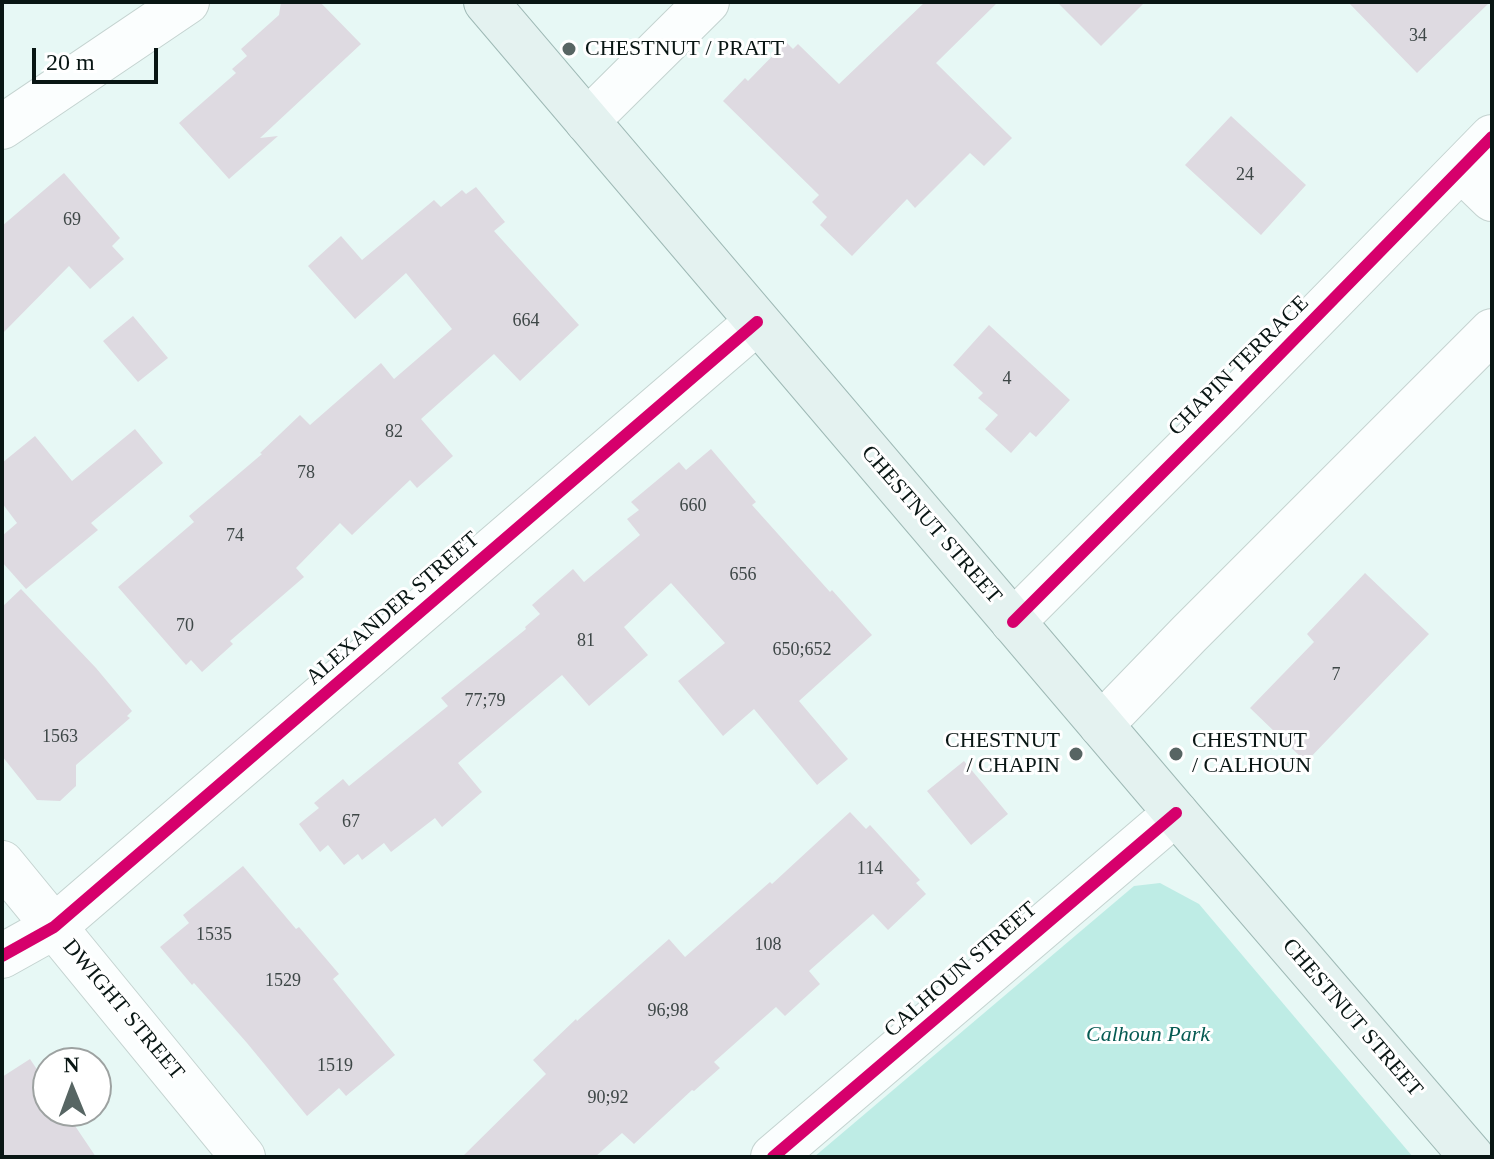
<!DOCTYPE html>
<style>
body{margin:0}
#map{position:relative;width:1494px;height:1159px;overflow:hidden;background:#e7f8f5;font-family:Georgia,serif}
canvas{display:block}
.frame{position:absolute;inset:0;border:4px solid #091614;pointer-events:none}
.north{position:absolute;left:32px;top:1047px;width:80px;height:80px;box-sizing:border-box;background:#fff;border:2px solid #9da2a1;border-radius:50%;rotate:359deg;font-size:22px;font-weight:700;line-height:32px;text-align:center;color:#091614}
.north::after{content:'';display:block;margin:auto;width:28px;height:36px;background:#576563;clip-path:polygon(50% 0,100% 100%,50% 72%,0 100%)}
.scale{position:absolute;left:32px;top:48px;width:126px;height:36px;box-sizing:border-box;border:4px solid #091614;border-top:0;padding-left:10px;font-size:24px;line-height:28px;white-space:nowrap;color:#091614;-webkit-text-stroke:6px #fff;paint-order:stroke}
</style>
<div id="map">
<canvas width="1494" height="1159"></canvas>
<div class="frame"></div>
<div class="north">N</div>
<div class="scale">20 m</div>
</div>
<script>
const ctx = document.querySelector('canvas').getContext('2d');
ctx.lineJoin = 'round';
function fill(path, color) { ctx.fillStyle = color; ctx.fill(path, 'evenodd'); }
function stroke(path, color, width, dash) { ctx.strokeStyle = color; ctx.lineWidth = width; ctx.lineCap = dash ? 'butt' : 'round'; ctx.setLineDash(dash || []); ctx.stroke(path); }
function label(font, color, halo, rows, align = 'center') {
  ctx.font = font + ' Georgia,serif'; ctx.lineWidth = 6; ctx.setLineDash([]); ctx.textBaseline = 'middle'; ctx.strokeStyle = halo; ctx.fillStyle = color; for (const [text, x, y, turn = 0] of rows) {
    ctx.save(); ctx.translate(x, y); ctx.rotate((+turn || 0) * Math.PI / 180); ctx.textAlign = isNaN(turn) ? turn : align; if (halo) ctx.strokeText(text, 0, 0); ctx.fillText(text, 0, 0); ctx.restore();
  }
}
fill(new Path2D(`
 M 1160,883 L 1199,904 L 1413,1157 L 814,1157 L 1134,886 Z`), '#beece5');
fill(new Path2D(`
 M 281,2 L 320,2 L 361,44 L 260,138 L 278,136 L 229,179 L 179,123 L 236,73 L 232,69 L 247,56 L 241,49 L 279,15 Z
 M 925,2 L 998,2 L 936,63 L 1012,138 L 984,166 L 970,153 L 915,208 L 907,199 L 852,256 L 820,225 L 827,217 L 812,202 L 819,195 L 723,101 L 745,78 L 748,81 L 786,42 L 793,49 L 798,44 L 839,84 Z
 M 1057,2 L 1145,2 L 1101,46 Z
 M 1348,2 L 1490,2 L 1417,73 Z
 M 1231,116 L 1306,185 L 1261,235 L 1185,165 Z
 M 64,173 L 120,238 L 112,246 L 124,259 L 90,289 L 69,266 L 2,334 L 2,226 Z
 M 476,187 L 505,222 L 494,231 L 579,325 L 520,381 L 494,354 L 421,419 L 453,456 L 417,488 L 410,480 L 352,535 L 340,523 L 296,568 L 304,577 L 230,641 L 233,644 L 202,672 L 191,660 L 186,665 L 118,587 L 194,522 L 189,516 L 262,454 L 260,453 L 300,415 L 310,425 L 381,363 L 394,379 L 452,329 L 406,273 L 355,319 L 308,266 L 341,236 L 362,260 L 434,200 L 441,207 L 462,190 L 466,194 Z
 M 133,316 L 168,358 L 138,382 L 103,341 Z
 M 989,325 L 1070,400 L 1036,437 L 1030,432 L 1011,453 L 985,429 L 998,415 L 978,398 L 983,393 L 953,365 Z
 M 135,429 L 163,463 L 91,523 L 98,530 L 26,589 L 2,562 L 2,536 L 17,523 L 2,503 L 2,463 L 35,436 L 72,481 Z
 M 711,449 L 756,502 L 752,505 L 830,592 L 832,590 L 872,635 L 799,701 L 848,759 L 817,785 L 754,709 L 723,736 L 678,681 L 725,643 L 671,583 L 624,627 L 648,655 L 589,706 L 562,675 L 458,763 L 482,792 L 442,827 L 435,818 L 391,852 L 384,843 L 362,860 L 358,854 L 344,865 L 328,845 L 320,852 L 299,824 L 319,808 L 314,803 L 343,779 L 349,786 L 448,706 L 441,698 L 526,629 L 525,627 L 540,614 L 532,605 L 573,569 L 584,582 L 640,535 L 627,519 L 639,510 L 631,502 L 679,462 L 686,470 Z
 M 1365,573 L 1429,634 L 1306,762 L 1250,708 L 1314,642 L 1307,634 Z
 M 21,589 L 96,668 L 132,711 L 127,716 L 130,718 L 76,765 L 76,786 L 60,801 L 37,800 L 2,756 L 2,607 Z
 M 964,761 L 1008,814 L 971,845 L 927,791 Z
 M 850,812 L 866,829 L 870,825 L 920,880 L 916,883 L 926,894 L 888,930 L 873,914 L 809,971 L 820,984 L 785,1016 L 776,1007 L 714,1062 L 720,1068 L 694,1091 L 692,1090 L 634,1144 L 622,1133 L 595,1157 L 462,1157 L 546,1074 L 533,1060 L 576,1019 L 577,1021 L 669,939 L 685,957 L 770,882 L 772,884 Z
 M 243,866 L 296,929 L 299,927 L 339,974 L 333,979 L 395,1055 L 346,1096 L 339,1088 L 307,1116 L 247,1043 L 194,983 L 192,985 L 160,947 L 189,923 L 183,915 Z
 M 30,1059 L 48,1086 L 48,1111 L 65,1111 L 96,1157 L 2,1157 L 2,1077 Z`), '#dedae1');
const minor = new Path2D(`
 M 587,121 L 707,2
 M 2,127 L 187,2
 M 1461,169 L 1492,199
 M 1013,622 L 1222,413 L 1492,137
 M 1101,725 L 1189,634 L 1492,331
 M 2,863 L 243,1157
 M 2,956 L 54,927 L 757,322
 M 773,1157 L 1176,813`);
const major = new Path2D(`
 M 486,2 L 1176,813 L 1472,1157`);
stroke(minor, '#c4d3d0', 46);
stroke(major, '#9eb9b5', 46);
stroke(minor, '#fbfefe', 44);
stroke(major, '#e4f2f0', 44);
stroke(new Path2D(`
 M 1013,622 L 1222,413 L 1492,137
 M 2,956 L 54,927 L 757,322
 M 773,1157 L 1176,813`), '#d6006c', 12);
for (const [x, y, r, color] of [
 [569,49,8,"#576563"],
 [1076,754,8,"#576563"],
 [1176,754,8,"#576563"]
]) { const dot = new Path2D(); dot.arc(x, y, r, 0, 2 * Math.PI); ctx.fillStyle = color; ctx.fill(dot); stroke(dot, '#fff', 3); }
label('18px', '#3e4747', null, [
 ["34",1418,36],
 ["24",1245,175],
 ["69",72,220],
 ["664",526,321],
 ["4",1007,379],
 ["82",394,432],
 ["78",306,473],
 ["660",693,506],
 ["74",235,536],
 ["656",743,575],
 ["70",185,626],
 ["81",586,641],
 ["650;652",802,650],
 ["7",1336,675],
 ["77;79",485,701],
 ["1563",60,737],
 ["67",351,822],
 ["114",870,869],
 ["1535",214,935],
 ["108",768,945],
 ["1529",283,981],
 ["96;98",668,1011],
 ["1519",335,1066],
 ["90;92",608,1098]
]);
label('22px', '#091614', '#fff', [
 ["CHESTNUT / PRATT",585,49],
 ["CHESTNUT",1060,741,"right"],
 ["/ CHAPIN",1060,766,"right"],
 ["CHESTNUT",1192,741],
 ["/ CALHOUN",1192,766]
], 'left');
label('22px', '#091614', '#fff', [
 ["CHAPIN TERRACE",1239,366,-45],
 ["CHESTNUT STREET",931,525,49],
 ["ALEXANDER STREET",393,609,-41],
 ["CALHOUN STREET",961,970,-41],
 ["DWIGHT STREET",123,1010,50],
 ["CHESTNUT STREET",1352,1018,49]
]);
label('italic 22px', '#065b53', '#fff', [
 ["Calhoun Park",1148,1035]
]);
</script>
